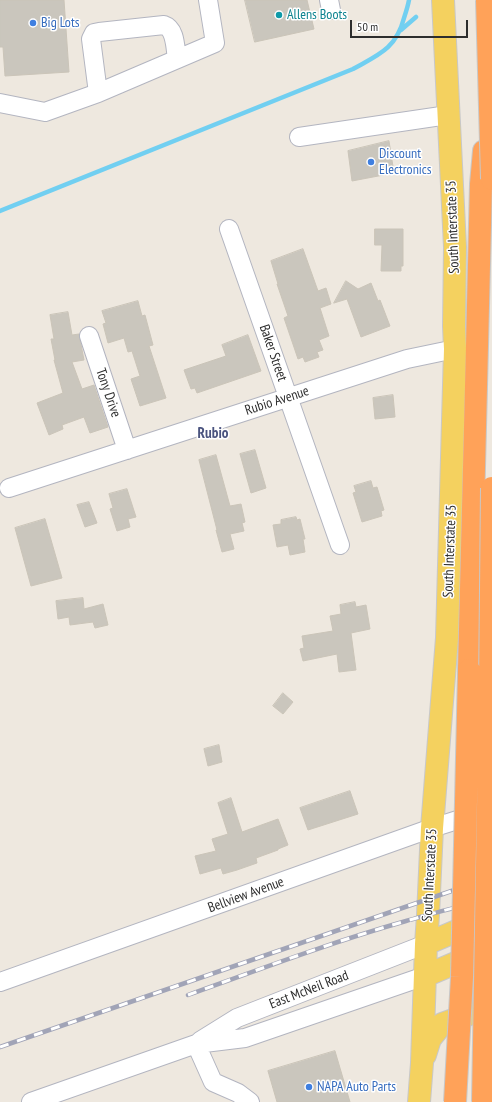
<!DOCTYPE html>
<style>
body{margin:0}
#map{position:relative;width:492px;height:1102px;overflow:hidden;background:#eee8df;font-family:"PT Sans Narrow",sans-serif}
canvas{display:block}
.scale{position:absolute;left:350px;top:20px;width:118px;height:18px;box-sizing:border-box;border:2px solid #2d2d2d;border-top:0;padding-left:5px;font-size:12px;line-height:14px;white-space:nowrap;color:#2d2d2d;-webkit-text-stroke:3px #fff;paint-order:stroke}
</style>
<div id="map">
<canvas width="492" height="1102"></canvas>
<div class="scale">50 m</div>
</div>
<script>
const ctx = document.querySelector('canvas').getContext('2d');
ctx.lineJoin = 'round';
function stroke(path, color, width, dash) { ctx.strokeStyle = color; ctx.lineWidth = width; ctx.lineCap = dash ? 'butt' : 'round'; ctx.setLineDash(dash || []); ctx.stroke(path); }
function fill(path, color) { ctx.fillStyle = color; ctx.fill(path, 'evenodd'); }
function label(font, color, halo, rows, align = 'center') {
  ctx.font = font + ' "PT Sans Narrow",sans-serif'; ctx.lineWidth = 3; ctx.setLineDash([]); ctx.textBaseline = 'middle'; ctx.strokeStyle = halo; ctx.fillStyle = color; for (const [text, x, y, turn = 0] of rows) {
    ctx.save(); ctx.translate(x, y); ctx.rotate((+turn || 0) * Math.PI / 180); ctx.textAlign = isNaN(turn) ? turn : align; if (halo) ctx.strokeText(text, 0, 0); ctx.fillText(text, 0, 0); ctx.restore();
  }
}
stroke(new Path2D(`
 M 401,30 L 416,17
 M 0,211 L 353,69 C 378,55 396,49 404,18 C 406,12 408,6 409,0`), '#71cff1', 4.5);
const building = new Path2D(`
 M 0,0 L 64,0 L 69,72 L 5,76 L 3,47 L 0,47 Z
 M 245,0 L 307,0 L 314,29 L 255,42 Z
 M 389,141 L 394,173 L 352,181 L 348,151 Z
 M 375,229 L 403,229 L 403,266 L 401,266 L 401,271 L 381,271 L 382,245 L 375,245 Z
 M 303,249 L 318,291 L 326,288 L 331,304 L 320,308 L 329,336 L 319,340 L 323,350 L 317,352 L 319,357 L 305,362 L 303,357 L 298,359 L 284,318 L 288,316 L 277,284 L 278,284 L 271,261 Z
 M 346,281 L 358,289 L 371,283 L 378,301 L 380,300 L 390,326 L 361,337 L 347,299 L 334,303 Z
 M 138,301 L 142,316 L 145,315 L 153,345 L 149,346 L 166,398 L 140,406 L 131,379 L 140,376 L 132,351 L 128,352 L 124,338 L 108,343 L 103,324 L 106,323 L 102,311 Z
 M 68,312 L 72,335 L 79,334 L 84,360 L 72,362 L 82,389 L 94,385 L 108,427 L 90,433 L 84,417 L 62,425 L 63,429 L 49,435 L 37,403 L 63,393 L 54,360 L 55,360 L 51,339 L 54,339 L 50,315 Z
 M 248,335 L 261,371 L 197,393 L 195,388 L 191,389 L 184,370 L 226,356 L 222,345 Z
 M 393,395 L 395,417 L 375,419 L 373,398 Z
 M 255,450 L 266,488 L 251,493 L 240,454 Z
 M 216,455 L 230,506 L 241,504 L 245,522 L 242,523 L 244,531 L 230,534 L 234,549 L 222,552 L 216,530 L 217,530 L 199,460 Z
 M 371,481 L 373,488 L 377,487 L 384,510 L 381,511 L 382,516 L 362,522 L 353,493 L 356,492 L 354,486 Z
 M 127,489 L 136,517 L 128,519 L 130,527 L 117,531 L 110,509 L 113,508 L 109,494 Z
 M 89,502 L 97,523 L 85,527 L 77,505 Z
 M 296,517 L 297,520 L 300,519 L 305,539 L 303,539 L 305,552 L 290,555 L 288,545 L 277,547 L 273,525 L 281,524 L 281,520 Z
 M 45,519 L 62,578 L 31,586 L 15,528 Z
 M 83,598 L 84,609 L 103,604 L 108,625 L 95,628 L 93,622 L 70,625 L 69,617 L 58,619 L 56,601 Z
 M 355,602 L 356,607 L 366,605 L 370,629 L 351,633 L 356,670 L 339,672 L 337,654 L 303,661 L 300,649 L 304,648 L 302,636 L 333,631 L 330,616 L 341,614 L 340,605 Z
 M 283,693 L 293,702 L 283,714 L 273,706 Z
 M 219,745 L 222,762 L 208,766 L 204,749 Z
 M 350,791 L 358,814 L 308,830 L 300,808 Z
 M 231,798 L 242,832 L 278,819 L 288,845 L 278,849 L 278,850 L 256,858 L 257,863 L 237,870 L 223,874 L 221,868 L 200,874 L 195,856 L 216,851 L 212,839 L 228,834 L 218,803 Z
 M 335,1051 L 350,1102 L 277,1102 L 268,1071 Z`);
fill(building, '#cac6bd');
stroke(building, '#cac4b8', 1);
const minor = new Path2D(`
 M 329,0 L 331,10
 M 98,93 L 91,39 L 94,33 L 99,32 L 164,25 C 176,29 175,48 177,59
 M 0,103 L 45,112 L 98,93 L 215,43 L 208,0
 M 299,137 L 448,115
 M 229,229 L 340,545
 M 89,336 L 127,450
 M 9,488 L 407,359 L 455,349
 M 0,982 L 432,828 L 492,809
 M 200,1041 L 237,1018 L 426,944
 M 196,1044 L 213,1082 L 238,1093 L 250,1102
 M 31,1102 L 196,1044 L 245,1038 L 425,976`);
const major = new Path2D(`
 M 426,944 L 480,921
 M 425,976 L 479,953
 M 425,1055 L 430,1039 L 442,1024 L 492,1006
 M 419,1102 L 422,1063 L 426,944 L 428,915 L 432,828 L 447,638 L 455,349 L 454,326 L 455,247 L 443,0`);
const highway = new Path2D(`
 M 469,670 L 481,184 L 484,151`);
stroke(minor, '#b3b5c0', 20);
stroke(major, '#c8c8c8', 24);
stroke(highway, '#c8c8c8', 24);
stroke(minor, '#fff', 18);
stroke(major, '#f4d15f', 22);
stroke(highway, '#ffa259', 22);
const rail = new Path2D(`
 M 188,995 C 260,969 332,942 406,921 C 435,913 463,904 492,901
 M 0,1047 L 492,877`);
stroke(rail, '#a1a4b7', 4.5);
stroke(rail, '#fff', 3, [9]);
const highwayBridge = new Path2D(`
 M 487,0 L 492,179
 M 455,1102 L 462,977 L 469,670
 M 483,1102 L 490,690 L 492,488`);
stroke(highwayBridge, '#c8c8c8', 24, []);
stroke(highwayBridge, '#ffa259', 22);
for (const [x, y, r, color] of [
 [279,15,4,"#0f9aa8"],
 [33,23,4,"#3f7fe0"],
 [371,162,4,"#3f7fe0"],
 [309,1087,4,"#3f7fe0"]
]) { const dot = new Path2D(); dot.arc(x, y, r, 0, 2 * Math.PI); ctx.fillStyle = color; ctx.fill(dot); stroke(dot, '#fff', 1.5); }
label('14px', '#0d838f', '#fff', [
 ["Allens Boots",287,15]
], 'left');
label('14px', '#366cbe', '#fff', [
 ["Big Lots",41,23],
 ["Discount",379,154],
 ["Electronics",379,170],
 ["NAPA Auto Parts",317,1087]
], 'left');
label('14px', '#2d2d2d', '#fff', [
 ["South Interstate 35",453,227,-92],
 ["Baker Street",273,353,71],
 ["Tony Drive",108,393,71],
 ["Rubio Avenue",277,401,-18],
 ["South Interstate 35",450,551,-88],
 ["South Interstate 35",430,875,-87],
 ["Bellview Avenue",246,895,-20],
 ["East McNeil Road",309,990,-21]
]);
label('bold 15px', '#4b547f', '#fff', [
 ["Rubio",213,434]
]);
</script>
